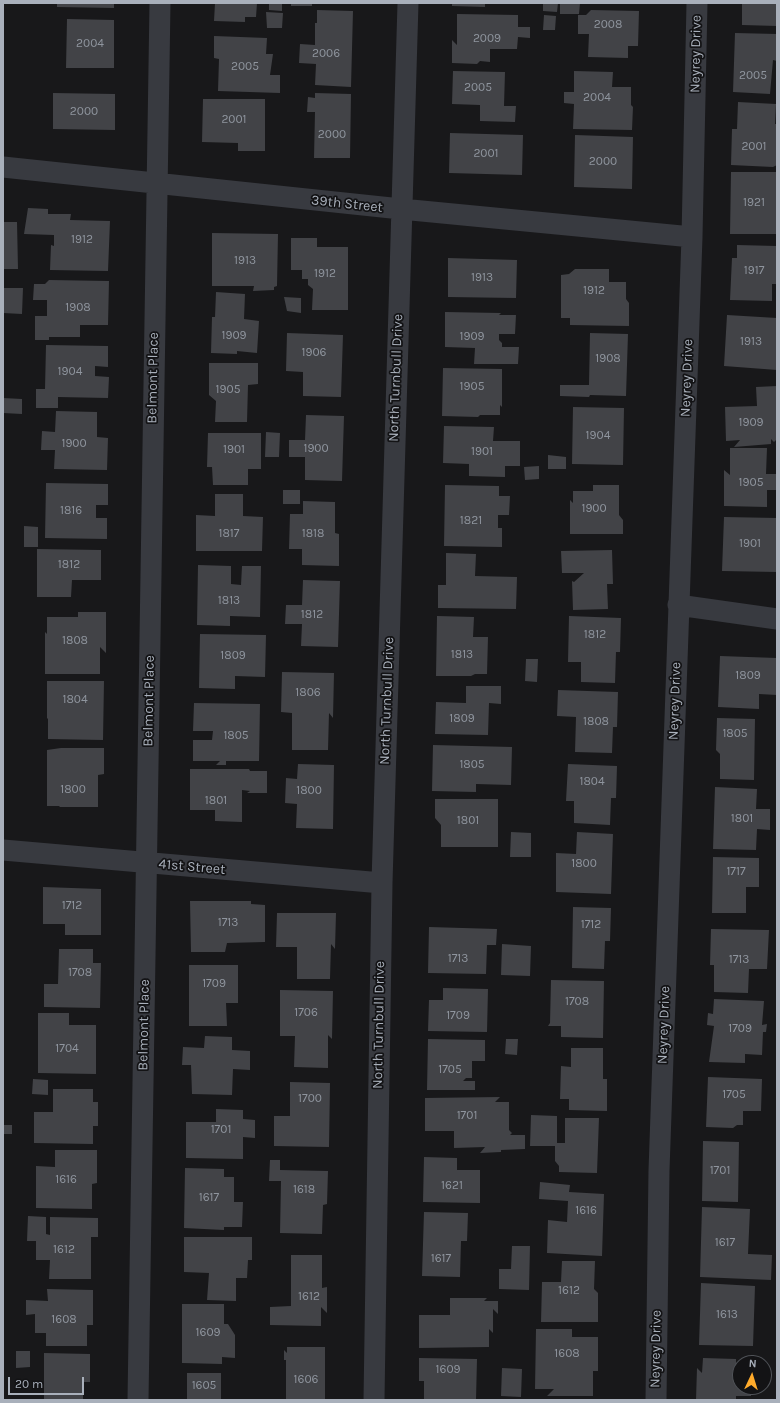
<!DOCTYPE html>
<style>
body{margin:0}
#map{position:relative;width:780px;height:1403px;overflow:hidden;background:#18181a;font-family:Karla,sans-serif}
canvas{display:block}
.frame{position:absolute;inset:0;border:4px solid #a9b0bb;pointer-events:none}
.north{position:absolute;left:732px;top:1355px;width:40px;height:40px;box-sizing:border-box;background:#131315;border:1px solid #4f5257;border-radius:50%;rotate:4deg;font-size:11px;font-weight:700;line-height:16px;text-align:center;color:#a9b0bb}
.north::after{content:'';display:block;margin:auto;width:14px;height:18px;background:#ffab2b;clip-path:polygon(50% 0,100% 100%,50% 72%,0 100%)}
.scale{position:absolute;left:8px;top:1377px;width:76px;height:18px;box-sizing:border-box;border:2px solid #a9b0bb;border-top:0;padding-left:5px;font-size:12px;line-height:14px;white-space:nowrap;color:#a9b0bb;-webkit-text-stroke:3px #131315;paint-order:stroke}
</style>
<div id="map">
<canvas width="780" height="1403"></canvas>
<div class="frame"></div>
<div class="north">N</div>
<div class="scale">20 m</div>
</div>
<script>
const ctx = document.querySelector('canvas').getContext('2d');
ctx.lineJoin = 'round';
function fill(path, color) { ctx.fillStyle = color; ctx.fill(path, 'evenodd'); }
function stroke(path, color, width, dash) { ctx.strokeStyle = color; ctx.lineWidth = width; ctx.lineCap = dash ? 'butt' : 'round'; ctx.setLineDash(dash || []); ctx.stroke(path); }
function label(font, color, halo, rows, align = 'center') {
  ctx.font = font + ' Karla,sans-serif'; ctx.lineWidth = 3.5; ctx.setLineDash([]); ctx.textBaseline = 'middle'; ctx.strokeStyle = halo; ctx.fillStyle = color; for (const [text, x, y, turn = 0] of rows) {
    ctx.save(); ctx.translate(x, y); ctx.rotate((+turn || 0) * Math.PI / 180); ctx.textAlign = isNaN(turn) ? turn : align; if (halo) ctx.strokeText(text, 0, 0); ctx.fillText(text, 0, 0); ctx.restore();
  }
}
fill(new Path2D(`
 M 57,3 L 114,3 L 114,8 L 57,7 Z
 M 215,3 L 257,3 L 256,17 L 245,17 L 245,22 L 214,21 Z
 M 269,3 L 282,3 L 282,11 L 269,10 Z
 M 291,3 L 312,3 L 312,6 L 291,6 Z
 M 452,3 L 485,3 L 485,7 L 452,6 Z
 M 543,3 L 558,3 L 557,12 L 543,11 Z
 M 560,3 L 580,3 L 579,14 L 560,14 Z
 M 742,3 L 777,3 L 777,26 L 742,25 Z
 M 317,10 L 353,11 L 351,87 L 315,85 L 316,64 L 299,63 L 300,44 L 315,45 L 315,23 L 317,23 Z
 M 591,10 L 639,11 L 638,46 L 628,46 L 628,58 L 588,57 L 589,34 L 578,34 L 578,15 L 586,15 Z
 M 266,12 L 283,13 L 282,28 L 267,28 Z
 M 457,14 L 518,15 L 518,27 L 530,27 L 530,38 L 518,37 L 517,49 L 490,49 L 490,62 L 480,61 L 477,64 L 452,63 L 452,40 L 457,45 Z
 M 544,15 L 556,16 L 555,30 L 543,30 Z
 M 67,19 L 114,20 L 114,68 L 66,68 Z
 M 735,33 L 777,34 L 777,61 L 773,60 L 770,94 L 733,92 Z
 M 214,36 L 267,38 L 266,54 L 273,54 L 270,75 L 280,75 L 280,93 L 218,91 L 219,59 L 214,58 Z
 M 453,71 L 505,72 L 504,106 L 516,106 L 515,122 L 480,121 L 480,105 L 452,104 Z
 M 574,71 L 613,72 L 612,87 L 631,87 L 631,105 L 633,107 L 632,130 L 573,129 L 574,104 L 564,103 L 564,92 L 574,92 Z
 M 53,93 L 115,94 L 115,130 L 53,129 Z
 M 315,93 L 351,94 L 350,158 L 314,158 L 315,112 L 307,112 L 308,97 L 315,98 Z
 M 203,99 L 265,99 L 265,151 L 238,151 L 238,143 L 202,142 Z
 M 738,102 L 776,104 L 775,124 L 777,124 L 777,165 L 773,167 L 731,165 L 732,129 L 737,129 Z
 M 450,133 L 523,135 L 522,175 L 449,173 Z
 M 575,135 L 633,137 L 632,189 L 574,187 Z
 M 731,172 L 777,172 L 777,234 L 730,234 Z
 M 28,208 L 48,209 L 48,214 L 71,214 L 70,220 L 110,221 L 108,271 L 50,270 L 51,245 L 54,246 L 54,235 L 24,234 Z
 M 3,222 L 17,222 L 18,269 L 3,269 Z
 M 212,233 L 278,234 L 277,286 L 274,287 L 274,290 L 253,291 L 254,286 L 212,286 Z
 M 291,238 L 317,238 L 317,247 L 348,247 L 348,310 L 312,310 L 313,289 L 308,285 L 308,279 L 302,279 L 302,270 L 291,270 Z
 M 737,245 L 777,246 L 777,284 L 772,284 L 772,301 L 730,300 L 732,258 L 737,258 Z
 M 448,258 L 517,260 L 516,298 L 448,297 Z
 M 575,269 L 609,269 L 609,282 L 626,282 L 626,299 L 629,303 L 629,326 L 570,325 L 570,318 L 561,318 L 561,275 L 569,274 Z
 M 49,280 L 109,281 L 108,325 L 80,325 L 80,337 L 49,337 L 49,340 L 35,340 L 35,316 L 47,316 L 47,300 L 33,300 L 34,284 L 45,284 Z
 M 4,288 L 23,288 L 22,314 L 3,313 Z
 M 216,292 L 245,294 L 244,319 L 259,321 L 257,353 L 237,351 L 237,354 L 211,353 L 212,317 L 215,317 Z
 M 284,297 L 301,298 L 301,313 L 287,311 Z
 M 445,312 L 501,313 L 499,315 L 516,315 L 515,334 L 499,334 L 499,340 L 502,343 L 502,347 L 519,347 L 518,364 L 474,364 L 475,348 L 445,347 Z
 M 727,315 L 777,318 L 777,370 L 724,366 Z
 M 287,333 L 343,335 L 341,397 L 303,396 L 303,372 L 286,371 Z
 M 590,333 L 628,334 L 626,396 L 590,395 L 589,397 L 560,396 L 560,385 L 589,385 Z
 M 46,345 L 108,346 L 108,367 L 95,366 L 95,376 L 109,377 L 108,398 L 58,397 L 58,408 L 36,408 L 36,389 L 45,389 Z
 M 209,363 L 258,363 L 258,384 L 248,385 L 247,422 L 215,422 L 216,401 L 209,395 Z
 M 443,368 L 502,369 L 502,407 L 500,405 L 500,415 L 480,415 L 478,417 L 442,416 Z
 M 777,386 L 777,439 L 774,442 L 771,439 L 771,444 L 734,447 L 740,440 L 726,441 L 725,407 L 757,406 L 756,387 Z
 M 3,398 L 22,399 L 22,414 L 3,413 Z
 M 573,407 L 624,408 L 623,465 L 572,464 Z
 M 56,411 L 97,412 L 97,437 L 108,438 L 107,470 L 54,469 L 55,450 L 41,450 L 42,431 L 55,432 Z
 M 306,415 L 344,416 L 342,481 L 305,480 L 305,457 L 289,457 L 289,440 L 305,440 Z
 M 444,426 L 494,427 L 493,441 L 520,441 L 520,466 L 505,466 L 505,477 L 469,476 L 469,464 L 443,463 Z
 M 266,432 L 280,433 L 279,457 L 265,457 Z
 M 208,433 L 261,433 L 261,469 L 248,469 L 248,485 L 213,485 L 212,467 L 207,467 Z
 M 730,448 L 767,448 L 766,474 L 777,474 L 777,490 L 767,490 L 767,507 L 724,506 L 724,470 L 730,475 Z
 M 548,455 L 566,457 L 566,469 L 548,469 Z
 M 539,466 L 539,479 L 525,480 L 524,467 Z
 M 46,483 L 108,484 L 108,505 L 96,505 L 96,518 L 107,518 L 107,539 L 45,538 Z
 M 445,485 L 499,486 L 499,496 L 510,496 L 509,515 L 498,515 L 498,528 L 502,528 L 502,547 L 444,546 Z
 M 593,485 L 619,485 L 619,515 L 623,520 L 623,534 L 570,534 L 570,500 L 573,503 L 573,491 L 593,491 Z
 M 283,490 L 300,490 L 300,504 L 283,504 Z
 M 215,494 L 243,494 L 243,516 L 263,517 L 262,551 L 196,551 L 196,515 L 215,516 Z
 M 303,501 L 335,502 L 335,533 L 339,534 L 339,566 L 302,565 L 302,549 L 289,549 L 290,514 L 303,514 Z
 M 724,517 L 777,518 L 777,572 L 722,571 Z
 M 24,526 L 38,527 L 38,547 L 24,547 Z
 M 37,549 L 101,550 L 101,580 L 72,580 L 71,597 L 37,597 Z
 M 612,550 L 613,584 L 607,584 L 608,609 L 573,610 L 572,581 L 574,582 L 584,573 L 562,573 L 561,551 Z
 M 446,553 L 476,554 L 475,576 L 517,577 L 516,609 L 438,608 L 438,585 L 446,585 Z
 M 198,565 L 231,566 L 231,584 L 241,585 L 242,566 L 261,566 L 260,617 L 230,616 L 230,626 L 197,625 Z
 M 303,580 L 340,581 L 338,647 L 301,646 L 302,624 L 285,624 L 286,605 L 302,605 Z
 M 78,612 L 106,612 L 106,653 L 100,647 L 100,674 L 45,674 L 45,632 L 47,634 L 47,617 L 78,617 Z
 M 437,616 L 474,617 L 473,637 L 488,637 L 487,674 L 475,674 L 471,676 L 436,676 Z
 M 569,616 L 621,618 L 620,652 L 616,652 L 615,683 L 581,682 L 581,662 L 568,662 Z
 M 200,634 L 266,635 L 265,677 L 235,676 L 235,689 L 199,688 Z
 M 720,656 L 777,658 L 777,695 L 759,694 L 759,709 L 718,707 Z
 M 526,659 L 538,659 L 537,682 L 525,681 Z
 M 282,672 L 334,673 L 333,718 L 329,713 L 328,750 L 292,750 L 292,713 L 281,712 Z
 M 47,681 L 104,681 L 103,740 L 48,739 L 48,719 L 47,718 Z
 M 466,686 L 501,686 L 501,704 L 489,703 L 488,735 L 435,734 L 436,702 L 466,703 Z
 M 558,690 L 618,692 L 617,727 L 613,727 L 612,753 L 575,752 L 576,717 L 557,716 Z
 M 194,703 L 260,704 L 259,761 L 226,761 L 226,765 L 216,765 L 220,761 L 193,761 L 193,740 L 212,740 L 213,731 L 193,731 Z
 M 717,718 L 755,719 L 754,780 L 720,779 L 720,754 L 716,750 Z
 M 433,745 L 512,747 L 511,785 L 476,784 L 476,792 L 432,791 Z
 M 61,748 L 104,748 L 104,774 L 98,775 L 98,807 L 59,807 L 60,806 L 47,806 L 47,750 Z
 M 298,764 L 334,765 L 333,829 L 296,828 L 297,804 L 285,803 L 286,778 L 297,779 Z
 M 568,764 L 617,766 L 616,798 L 611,798 L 610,825 L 574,823 L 574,801 L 566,801 Z
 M 190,769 L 249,769 L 250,771 L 267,771 L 267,793 L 247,793 L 250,791 L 242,790 L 242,822 L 215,821 L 215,810 L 190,810 Z
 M 715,787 L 757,789 L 756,809 L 770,809 L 770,830 L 757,829 L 756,850 L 713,849 Z
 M 435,799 L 498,799 L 498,847 L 441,847 L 441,825 L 435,818 Z
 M 511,832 L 531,833 L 531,857 L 510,857 Z
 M 577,832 L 613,834 L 611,894 L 556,892 L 556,853 L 576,854 Z
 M 713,857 L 759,858 L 759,887 L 746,887 L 746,913 L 712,913 Z
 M 43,887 L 101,889 L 101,935 L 65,935 L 65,924 L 43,924 Z
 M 190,901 L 251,901 L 251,904 L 265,905 L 265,942 L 227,943 L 225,952 L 191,952 Z
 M 573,907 L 611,908 L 610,941 L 605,941 L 604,969 L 572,968 Z
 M 277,913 L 336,913 L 335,949 L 331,944 L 330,979 L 297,979 L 297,947 L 276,947 Z
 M 429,927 L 497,929 L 496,945 L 487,945 L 486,974 L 428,973 Z
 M 711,929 L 769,930 L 767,969 L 749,969 L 748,993 L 714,992 L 714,965 L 710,965 Z
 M 502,944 L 531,946 L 530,976 L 501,975 Z
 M 59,949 L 93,949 L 93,963 L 101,963 L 100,1008 L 44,1007 L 44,984 L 58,984 Z
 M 189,965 L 238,965 L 238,1003 L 226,1003 L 227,1026 L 189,1026 Z
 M 551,980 L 604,981 L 603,1038 L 561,1037 L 561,1026 L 548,1026 L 550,1023 Z
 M 443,988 L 488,989 L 487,1032 L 428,1031 L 429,1000 L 443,1000 Z
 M 280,990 L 333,991 L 332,1039 L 328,1035 L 328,1068 L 294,1067 L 295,1036 L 280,1036 Z
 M 714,999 L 764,1001 L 762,1025 L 767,1024 L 766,1032 L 763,1032 L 762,1055 L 745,1054 L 745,1063 L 709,1062 L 714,1026 L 707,1025 L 708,1013 L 713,1014 Z
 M 38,1013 L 69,1013 L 69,1025 L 96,1025 L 96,1074 L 38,1073 Z
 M 205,1036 L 232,1037 L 232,1050 L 250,1051 L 250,1070 L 233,1069 L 232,1095 L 192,1094 L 191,1065 L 182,1065 L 183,1047 L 204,1048 Z
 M 428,1039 L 485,1040 L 485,1061 L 472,1061 L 472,1078 L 466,1078 L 463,1081 L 475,1081 L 475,1090 L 427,1090 Z
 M 506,1039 L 518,1039 L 517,1055 L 505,1054 Z
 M 571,1048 L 603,1048 L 603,1079 L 607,1079 L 607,1111 L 569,1110 L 569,1099 L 560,1099 L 561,1066 L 571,1067 Z
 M 708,1077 L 762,1079 L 761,1111 L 743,1111 L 743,1125 L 737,1125 L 733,1128 L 706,1127 Z
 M 33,1079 L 48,1080 L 48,1095 L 32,1094 Z
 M 290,1082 L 330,1083 L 329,1147 L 274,1146 L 274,1116 L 290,1116 Z
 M 53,1089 L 93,1089 L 93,1102 L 98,1102 L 98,1126 L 93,1126 L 93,1144 L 34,1143 L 34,1112 L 53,1112 Z
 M 500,1097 L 495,1102 L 509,1102 L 509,1130 L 512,1133 L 510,1135 L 525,1135 L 525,1149 L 501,1150 L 501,1152 L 480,1153 L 485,1147 L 454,1148 L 454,1131 L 425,1131 L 425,1098 Z
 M 216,1109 L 243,1110 L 243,1119 L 255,1120 L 255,1138 L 243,1137 L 243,1159 L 186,1158 L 186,1122 L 216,1122 Z
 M 531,1115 L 557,1116 L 557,1143 L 565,1143 L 565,1118 L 599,1118 L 597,1173 L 559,1172 L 559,1166 L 555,1161 L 555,1146 L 530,1146 Z
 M 3,1125 L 12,1125 L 12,1134 L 3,1134 Z
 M 703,1141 L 739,1142 L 738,1202 L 702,1201 Z
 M 55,1150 L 97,1150 L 97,1183 L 92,1184 L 92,1209 L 36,1208 L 36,1166 L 55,1167 Z
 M 424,1157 L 457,1158 L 457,1170 L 480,1170 L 480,1203 L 423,1202 Z
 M 270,1160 L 280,1160 L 280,1170 L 328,1171 L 327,1204 L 323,1205 L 322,1234 L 280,1233 L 281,1181 L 269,1181 Z
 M 185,1168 L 224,1169 L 224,1177 L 234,1177 L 234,1202 L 243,1202 L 242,1227 L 224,1227 L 224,1230 L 184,1228 Z
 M 540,1182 L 570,1185 L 569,1192 L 604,1194 L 602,1256 L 547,1253 L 548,1220 L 567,1222 L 568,1201 L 539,1199 Z
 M 702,1207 L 750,1209 L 748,1254 L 772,1255 L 771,1280 L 700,1277 Z
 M 424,1212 L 468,1213 L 467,1241 L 461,1241 L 460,1277 L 422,1276 Z
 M 28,1216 L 46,1217 L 46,1234 L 50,1235 L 50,1217 L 98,1218 L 98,1237 L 91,1237 L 91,1279 L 49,1279 L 50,1260 L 36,1260 L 36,1241 L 27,1241 Z
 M 184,1237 L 252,1237 L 252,1260 L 248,1260 L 247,1278 L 236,1278 L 236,1301 L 207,1300 L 209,1273 L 184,1272 Z
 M 512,1246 L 530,1246 L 529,1290 L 499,1289 L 499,1269 L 511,1269 Z
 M 291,1255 L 322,1255 L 322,1288 L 327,1287 L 327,1313 L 321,1307 L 321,1326 L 270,1325 L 270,1307 L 291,1306 Z
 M 562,1261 L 595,1261 L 594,1289 L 598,1293 L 598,1322 L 541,1322 L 542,1282 L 561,1282 Z
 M 701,1283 L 755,1286 L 753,1346 L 699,1345 Z
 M 47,1289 L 93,1290 L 93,1325 L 87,1325 L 87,1346 L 46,1346 L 46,1333 L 35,1333 L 35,1314 L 26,1315 L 26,1300 L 48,1301 Z
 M 450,1298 L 487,1298 L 484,1301 L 498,1301 L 498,1314 L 493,1309 L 493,1333 L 489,1329 L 489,1347 L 419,1348 L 419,1315 L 450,1315 Z
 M 182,1304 L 224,1304 L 224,1324 L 228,1324 L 235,1335 L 235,1358 L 222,1357 L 222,1364 L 182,1363 Z
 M 536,1329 L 572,1329 L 572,1337 L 598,1337 L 598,1371 L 593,1371 L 593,1396 L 547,1396 L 554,1389 L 535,1389 Z
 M 287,1347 L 325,1347 L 325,1400 L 286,1400 L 286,1360 L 284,1360 L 284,1350 L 287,1353 Z
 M 16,1351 L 30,1351 L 30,1367 L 16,1368 Z
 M 44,1353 L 90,1354 L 90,1382 L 83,1382 L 83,1400 L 44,1400 Z
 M 419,1358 L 477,1359 L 476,1400 L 424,1400 L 424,1381 L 419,1381 Z
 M 703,1358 L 736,1359 L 736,1372 L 740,1372 L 740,1387 L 751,1387 L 751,1396 L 736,1396 L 736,1400 L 696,1400 L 697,1368 L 702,1373 Z
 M 502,1368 L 522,1369 L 521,1397 L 501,1396 Z
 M 187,1373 L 221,1373 L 221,1400 L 187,1400 Z`), '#424347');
stroke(new Path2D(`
 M 3,167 L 401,209 L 692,237
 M 678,605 L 777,619
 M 3,850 L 382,883
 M 138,1400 L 160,3
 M 374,1400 L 382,883 L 408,3
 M 656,1400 L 659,1170 L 692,237 L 697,3`), '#383a40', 21);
label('12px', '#8f959e', null, [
 ["2008",608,25],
 ["2009",487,39],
 ["2004",90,44],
 ["2006",326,54],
 ["2005",245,67],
 ["2005",753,76],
 ["2005",478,88],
 ["2004",597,98],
 ["2000",84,112],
 ["2001",234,120],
 ["2000",332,135],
 ["2001",754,147],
 ["2001",486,154],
 ["2000",603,162],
 ["1921",754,203],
 ["1912",82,240],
 ["1913",245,261],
 ["1917",754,271],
 ["1912",325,274],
 ["1913",482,278],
 ["1912",594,291],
 ["1908",78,308],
 ["1909",234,336],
 ["1909",472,337],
 ["1913",751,342],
 ["1906",314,353],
 ["1908",608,359],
 ["1904",70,372],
 ["1905",472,387],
 ["1905",228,390],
 ["1909",751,423],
 ["1904",598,436],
 ["1900",74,444],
 ["1900",316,449],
 ["1901",234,450],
 ["1901",482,452],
 ["1905",751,483],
 ["1900",594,509],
 ["1816",71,511],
 ["1821",471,521],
 ["1817",229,534],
 ["1818",313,534],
 ["1901",750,544],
 ["1812",69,565],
 ["1813",229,601],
 ["1812",312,615],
 ["1812",595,635],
 ["1808",75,641],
 ["1813",462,655],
 ["1809",233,656],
 ["1809",748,676],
 ["1806",308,693],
 ["1804",75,700],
 ["1809",462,719],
 ["1808",596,722],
 ["1805",735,734],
 ["1805",236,736],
 ["1805",472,765],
 ["1804",592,782],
 ["1800",73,790],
 ["1800",309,791],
 ["1801",216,801],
 ["1801",742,819],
 ["1801",468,821],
 ["1800",584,864],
 ["1717",736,872],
 ["1712",72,906],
 ["1713",228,923],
 ["1712",591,925],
 ["1713",458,959],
 ["1713",739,960],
 ["1708",80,973],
 ["1709",214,984],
 ["1708",577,1002],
 ["1706",306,1013],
 ["1709",458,1016],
 ["1709",740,1029],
 ["1704",67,1049],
 ["1705",450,1070],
 ["1705",734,1095],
 ["1700",310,1099],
 ["1701",467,1116],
 ["1701",221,1130],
 ["1701",720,1171],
 ["1616",66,1180],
 ["1621",452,1186],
 ["1618",304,1190],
 ["1617",209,1198],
 ["1616",586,1211],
 ["1617",725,1243],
 ["1612",64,1250],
 ["1617",441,1259],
 ["1612",569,1291],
 ["1612",309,1297],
 ["1613",727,1315],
 ["1608",64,1320],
 ["1609",208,1333],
 ["1608",567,1354],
 ["1609",448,1370],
 ["1606",306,1380],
 ["1605",204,1386]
]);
label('14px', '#a9b0bb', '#131315', [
 ["Neyrey Drive",696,54,-89],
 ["39th Street",347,204,6],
 ["Belmont Place",153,378,-89],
 ["North Turnbull Drive",396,378,-88],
 ["Neyrey Drive",687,378,-88],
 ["Belmont Place",149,701,-89],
 ["North Turnbull Drive",387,701,-88],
 ["Neyrey Drive",675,701,-88],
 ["41st Street",192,867,5],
 ["Belmont Place",144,1025,-89],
 ["North Turnbull Drive",379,1025,-89],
 ["Neyrey Drive",664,1025,-88],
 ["Neyrey Drive",656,1349,-89]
]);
</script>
